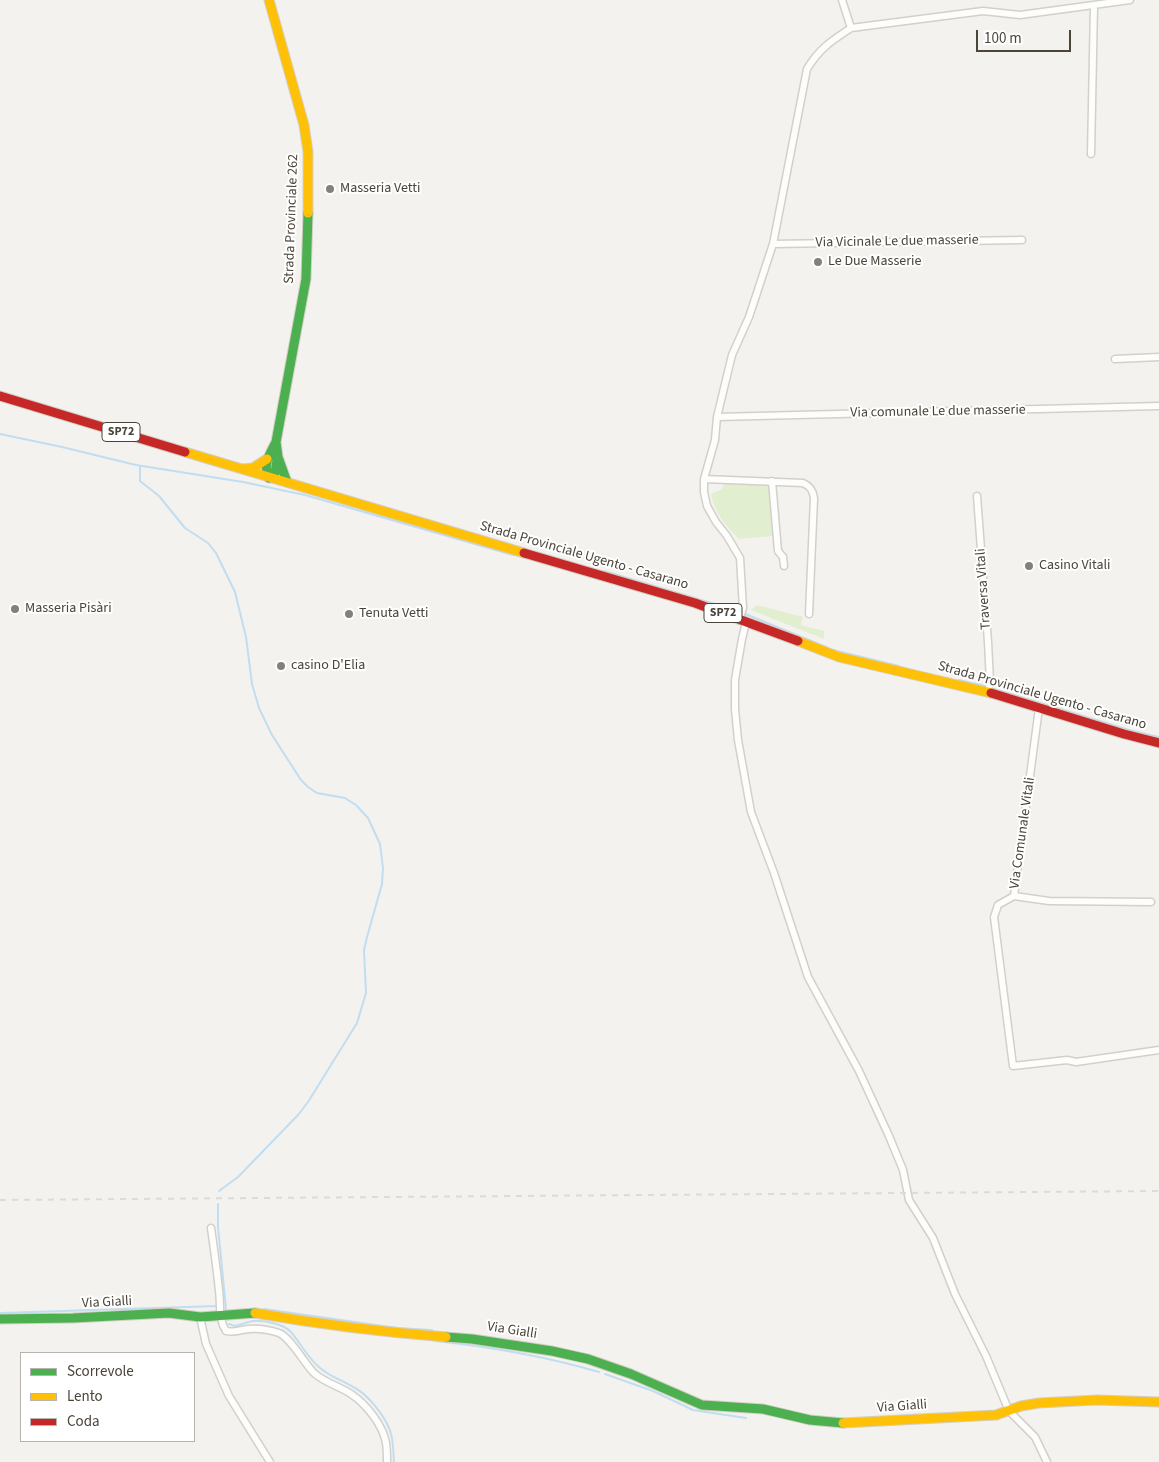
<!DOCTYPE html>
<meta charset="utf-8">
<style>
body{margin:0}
#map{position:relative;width:1159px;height:1462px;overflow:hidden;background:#f4f2ee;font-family:"Source Sans 3",sans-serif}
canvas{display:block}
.legend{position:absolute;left:20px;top:1352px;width:175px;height:90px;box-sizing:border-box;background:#fff;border:1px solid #b7b4b0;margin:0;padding:6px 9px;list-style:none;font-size:15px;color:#4b4439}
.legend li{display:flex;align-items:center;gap:10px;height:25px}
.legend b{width:25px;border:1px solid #b7b4b0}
.scale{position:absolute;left:976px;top:30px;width:95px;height:22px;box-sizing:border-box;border:2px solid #4b4439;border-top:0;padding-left:6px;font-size:15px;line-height:18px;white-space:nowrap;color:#4b4439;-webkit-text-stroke:4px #fff;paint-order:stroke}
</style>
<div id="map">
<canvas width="1159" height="1462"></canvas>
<ul class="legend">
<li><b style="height:6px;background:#4caf50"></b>Scorrevole</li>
<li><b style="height:6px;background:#ffc107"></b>Lento</li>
<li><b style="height:6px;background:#c62828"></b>Coda</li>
</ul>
<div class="scale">100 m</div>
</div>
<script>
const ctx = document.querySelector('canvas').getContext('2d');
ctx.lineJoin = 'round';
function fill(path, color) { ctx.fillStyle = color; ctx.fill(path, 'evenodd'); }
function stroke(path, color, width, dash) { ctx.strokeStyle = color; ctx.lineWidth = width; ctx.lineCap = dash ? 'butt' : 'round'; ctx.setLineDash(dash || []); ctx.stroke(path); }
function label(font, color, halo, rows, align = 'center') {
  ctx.font = font + ' "Source Sans 3",sans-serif'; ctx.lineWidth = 4; ctx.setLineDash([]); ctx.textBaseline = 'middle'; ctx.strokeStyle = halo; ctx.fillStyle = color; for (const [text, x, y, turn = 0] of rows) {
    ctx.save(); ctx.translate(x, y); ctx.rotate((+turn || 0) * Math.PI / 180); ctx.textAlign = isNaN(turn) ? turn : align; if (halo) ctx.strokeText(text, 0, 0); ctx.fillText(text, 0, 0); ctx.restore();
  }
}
fill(new Path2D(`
 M 724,481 L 769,485 L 774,536 L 739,539 C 726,526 714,512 711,494 L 722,489 Z
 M 757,605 L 803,617 L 801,625 L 824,631 L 824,639 L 751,610 Z`), '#e1eecf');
stroke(new Path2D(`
 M 0,434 L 62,447 L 136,465 L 243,482 L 305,495 L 513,555
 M 140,466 L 140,481 L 159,496 L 185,528 L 208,543 L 216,553 L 235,592 L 246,637 L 252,684 L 259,708 L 272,735 L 301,780 L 308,787 L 317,793 L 345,798 L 356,805 L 368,818 L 380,844 L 383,868 L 382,884 L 367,937 L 364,950 L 366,993 L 357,1023 L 308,1102 L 298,1115 L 238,1177 L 219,1191
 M 604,571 L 738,611 L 826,647
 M 833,650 L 899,666
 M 959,680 L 986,686
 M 991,688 L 1129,730 L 1159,737
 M 218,1204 L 218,1227 L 226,1309
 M 264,1309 L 397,1328 L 432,1330
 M 0,1313 L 218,1306
 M 229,1324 L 235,1326 C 241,1325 247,1322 253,1321 C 263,1320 283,1324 290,1331 C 300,1342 307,1357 319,1367 C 330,1377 342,1380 355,1388 C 368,1395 383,1414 389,1428 C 394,1439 393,1451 394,1462
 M 435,1341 C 492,1347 544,1356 599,1372
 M 605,1374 L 653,1391 L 693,1410 L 746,1418`), '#c0ddf1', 2);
const street = new Path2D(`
 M 851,28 L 983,11 L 1020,15 L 1130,0
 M 1091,154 L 1094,6
 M 773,244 L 1022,240
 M 1115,359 L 1159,357
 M 717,417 L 1159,406
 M 704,479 L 803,483 C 810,486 813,490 814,498 L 809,614
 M 772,481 L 778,551 L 783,557 L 784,566
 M 977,496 L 988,642 L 990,682 L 988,692
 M 740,618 L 743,608 L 740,558 L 727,536 L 716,522 L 707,506 L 704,492 L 704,479 L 715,440 L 717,417 L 732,355 L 749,317 L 773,244 L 807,69 C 819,49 831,41 851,28 L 842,0
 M 746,622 L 742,639 L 735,680 L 735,709 L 738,740 L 751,812 L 774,873 L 808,977 L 859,1071 L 889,1136 L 903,1170 L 909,1200 L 933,1238 L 955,1294 L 986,1356 L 1009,1411 L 1035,1437 L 1047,1462
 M 1039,708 L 1014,896 L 998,905 L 994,917 L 1013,1066 L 1067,1060 L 1076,1062 L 1159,1050
 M 1014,896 L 1049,901 L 1151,902
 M 211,1228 C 214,1249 217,1270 219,1291 C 221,1305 218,1319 226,1331 C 234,1333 240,1330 248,1329 C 257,1328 270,1330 279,1333 C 291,1338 304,1363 314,1373 C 325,1383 339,1386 351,1394 C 366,1404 383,1425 386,1443 C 387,1449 387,1456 387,1462
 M 200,1317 L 206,1344 L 229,1396 L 270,1462`);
const fast = new Path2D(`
 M 276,442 C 270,454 262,465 269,478 L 275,473 L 277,460
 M 287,482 L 278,457 L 276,442 L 306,279 L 308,213
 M 0,1319 L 73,1318 L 169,1313 L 200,1317 L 255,1313
 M 446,1337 L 472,1339 L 552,1351 L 588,1359 L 631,1374 L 702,1405 L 763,1409 L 810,1420 L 843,1423`);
const slow = new Path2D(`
 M 269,0 L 304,125 L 308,152 L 308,213
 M 185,452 L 524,553
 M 242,469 L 253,468 L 267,459
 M 798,641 L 839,657 L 991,693
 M 255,1313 C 318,1324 382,1332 446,1337
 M 843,1423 L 996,1415 L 1021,1406 L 1039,1403 L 1097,1400 L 1159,1402`);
const jam = new Path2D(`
 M 0,396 L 185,452
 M 524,553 L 695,603 L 798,641
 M 991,693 L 1124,734 L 1159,743`);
stroke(street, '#d2d0cb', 9);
stroke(fast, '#d3cfc5', 11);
stroke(slow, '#d3cfc5', 11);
stroke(jam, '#d3cfc5', 11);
stroke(street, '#fdfdfc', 6);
stroke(fast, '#4caf50', 9);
stroke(slow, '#ffc107', 9);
stroke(jam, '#c62828', 9);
stroke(new Path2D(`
 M 0,1200 L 1159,1191`), '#dbdbda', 2, [6, 6]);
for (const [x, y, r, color] of [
 [330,189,5,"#868178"],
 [818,262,5,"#868178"],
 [1029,566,5,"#868178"],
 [15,609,5,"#868178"],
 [349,614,5,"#868178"],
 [281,666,5,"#868178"]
]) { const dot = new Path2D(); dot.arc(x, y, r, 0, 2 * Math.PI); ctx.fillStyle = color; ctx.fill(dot); stroke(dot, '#fff', 2); }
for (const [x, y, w] of [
 [121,432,38],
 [723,613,38]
]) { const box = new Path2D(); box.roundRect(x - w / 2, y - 9.5, w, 19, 4); ctx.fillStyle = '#fff'; ctx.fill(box); stroke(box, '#4b4439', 1); }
label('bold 12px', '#4b4439', null, [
 ["SP72",121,432],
 ["SP72",723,613]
]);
label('14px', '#4b4439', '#fff', [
 ["Masseria Vetti",340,189],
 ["Le Due Masserie",828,262],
 ["Casino Vitali",1039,566],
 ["Masseria Pisàri",25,609],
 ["Tenuta Vetti",359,614],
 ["casino D'Elia",291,666]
], 'left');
label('14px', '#4b4439', '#fff', [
 ["Strada Provinciale 262",292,219,-88],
 ["Via Vicinale Le due masserie",897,242,-1],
 ["Via comunale Le due masserie",938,412,-1],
 ["Strada Provinciale Ugento - Casarano",584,556,16],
 ["Traversa Vitali",984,589,-94],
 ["Strada Provinciale Ugento - Casarano",1042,696,16],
 ["Via Comunale Vitali",1023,833,-82],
 ["Via Gialli",107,1303,-3],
 ["Via Gialli",512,1331,9],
 ["Via Gialli",902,1407,-4]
]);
</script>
